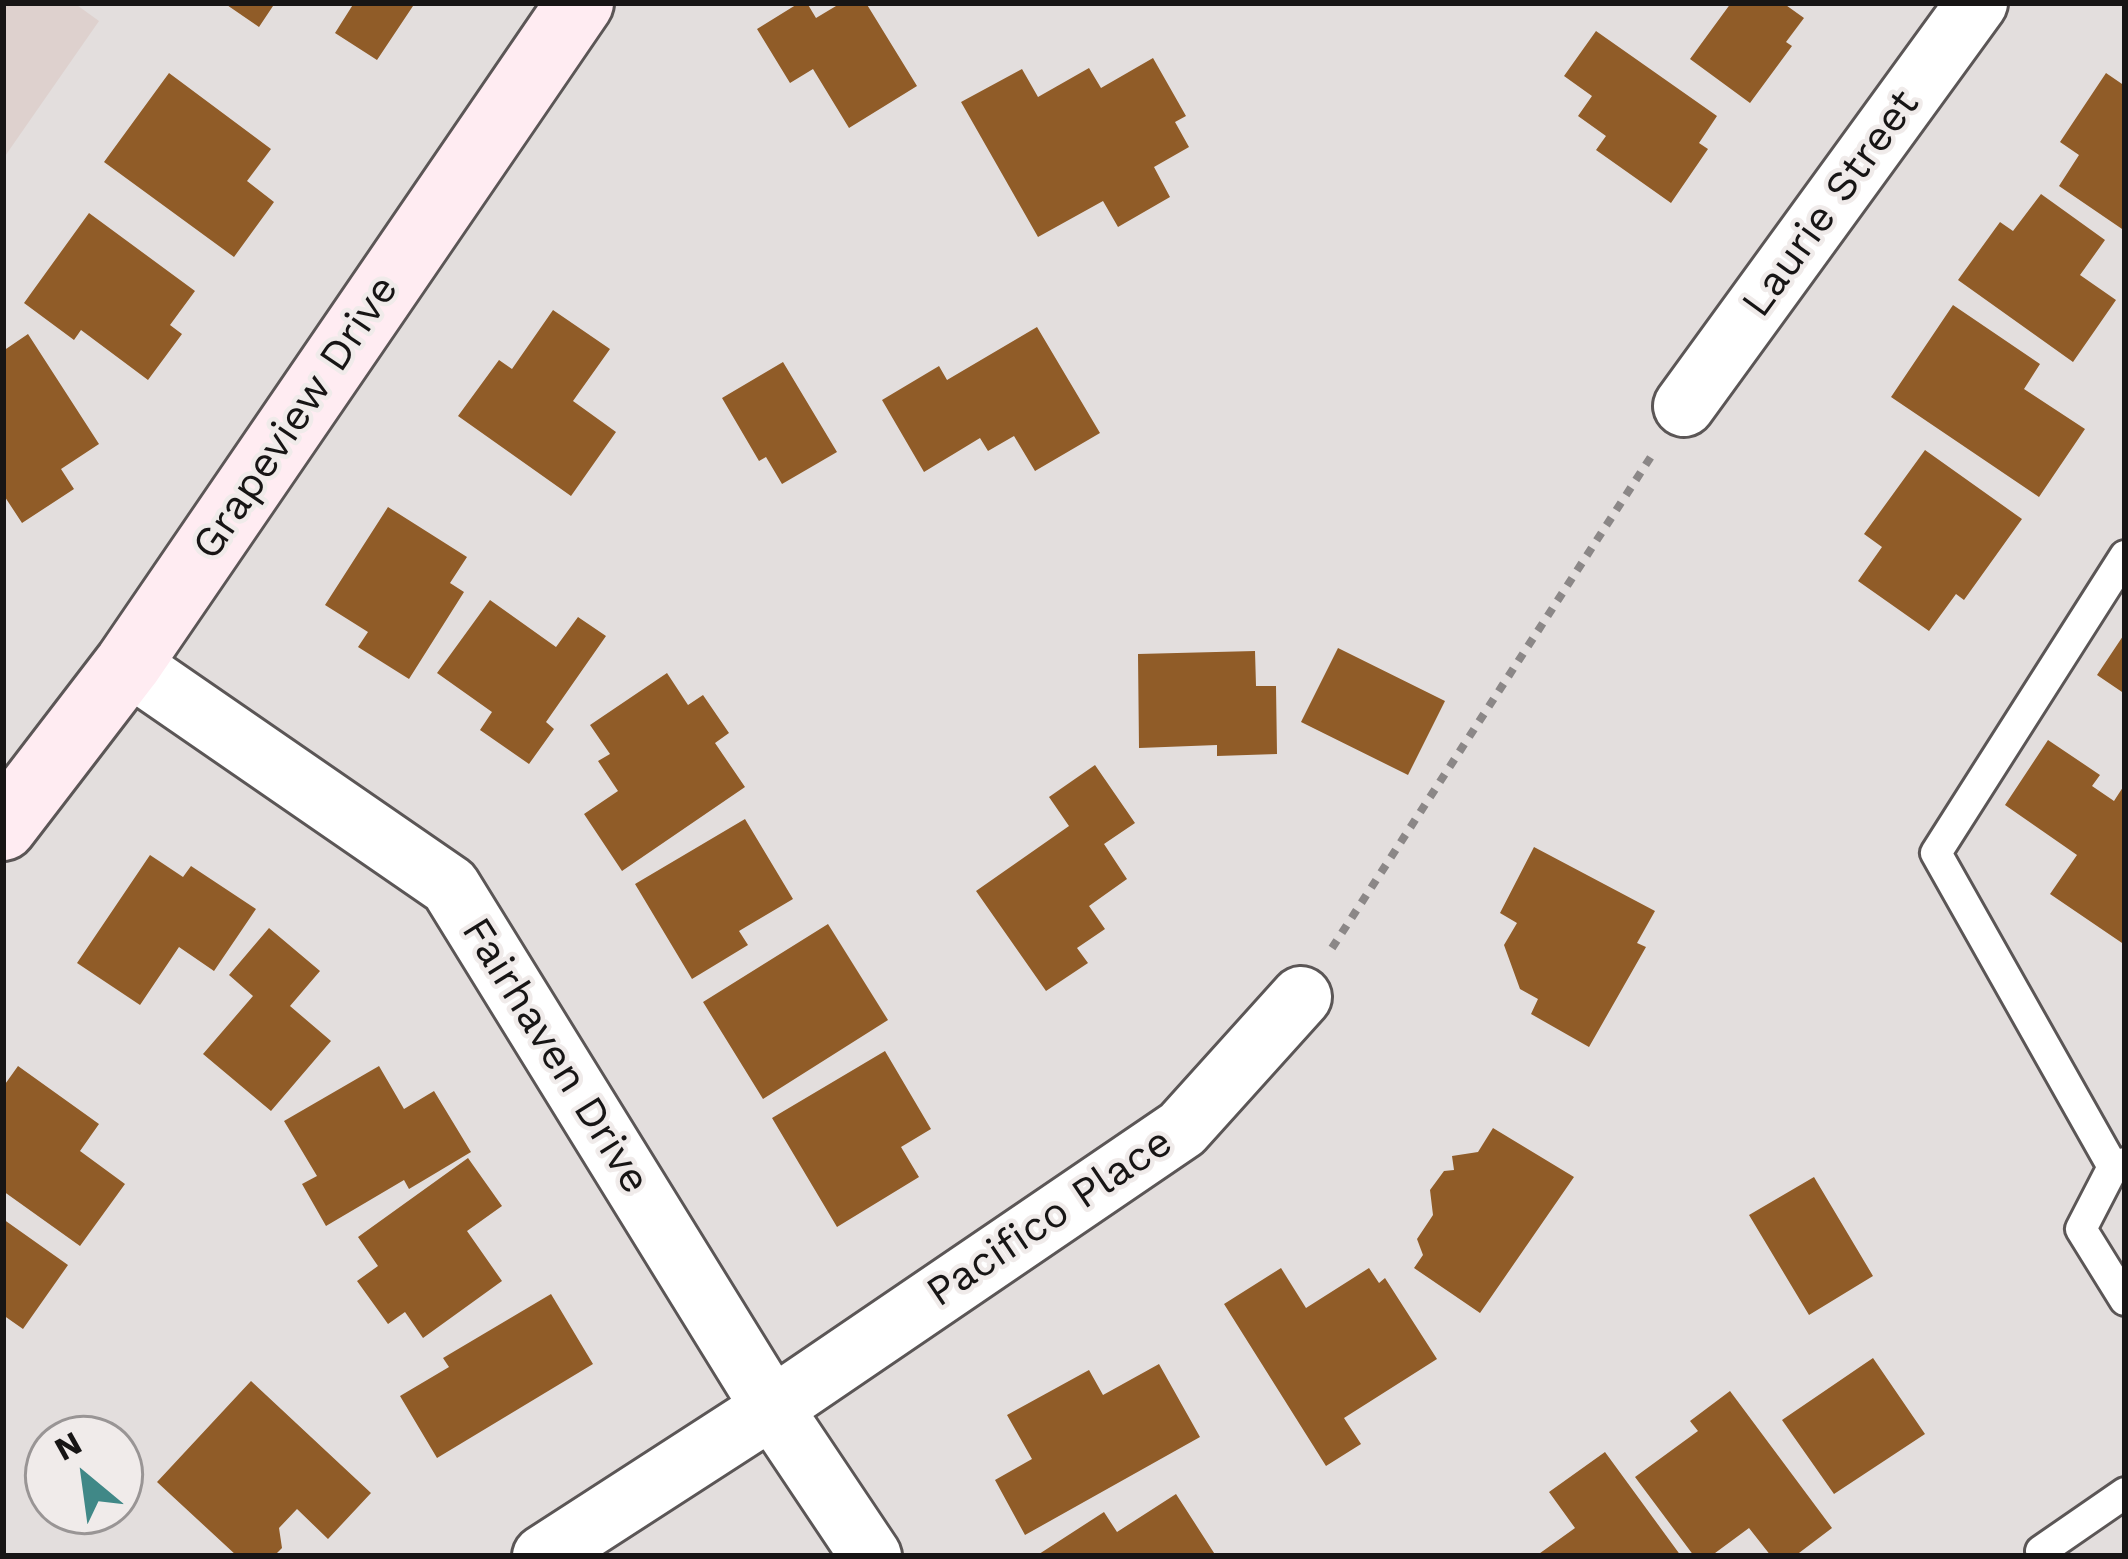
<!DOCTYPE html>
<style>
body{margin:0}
#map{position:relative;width:2128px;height:1559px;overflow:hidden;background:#e3dedd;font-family:"Work Sans",sans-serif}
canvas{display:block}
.frame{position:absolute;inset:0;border:6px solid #171515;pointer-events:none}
.north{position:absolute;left:24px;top:1415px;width:120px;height:120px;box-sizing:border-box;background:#f0ebea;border:3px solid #999595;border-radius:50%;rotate:331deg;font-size:33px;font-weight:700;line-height:48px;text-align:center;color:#171515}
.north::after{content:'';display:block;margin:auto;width:42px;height:54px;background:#408887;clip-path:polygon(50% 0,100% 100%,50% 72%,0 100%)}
</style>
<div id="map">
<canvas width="2128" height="1559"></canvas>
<div class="frame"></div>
<div class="north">N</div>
</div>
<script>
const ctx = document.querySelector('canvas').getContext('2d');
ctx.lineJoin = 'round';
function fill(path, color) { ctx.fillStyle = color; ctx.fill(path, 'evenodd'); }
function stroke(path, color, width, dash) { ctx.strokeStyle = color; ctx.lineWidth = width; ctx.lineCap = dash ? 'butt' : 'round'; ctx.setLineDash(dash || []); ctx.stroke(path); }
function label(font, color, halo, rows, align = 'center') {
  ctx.font = font + ' "Work Sans",sans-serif'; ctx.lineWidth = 9; ctx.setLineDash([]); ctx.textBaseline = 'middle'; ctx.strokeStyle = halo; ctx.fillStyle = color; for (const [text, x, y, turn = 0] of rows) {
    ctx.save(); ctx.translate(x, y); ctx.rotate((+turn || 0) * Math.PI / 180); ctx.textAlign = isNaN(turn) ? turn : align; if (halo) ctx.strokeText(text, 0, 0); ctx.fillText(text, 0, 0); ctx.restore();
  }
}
fill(new Path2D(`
 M 3,3 L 74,3 L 99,21 L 3,159 Z`), '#ded1ce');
fill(new Path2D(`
 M 224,3 L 275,3 L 259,27 Z
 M 354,3 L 415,3 L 377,60 L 335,33 Z
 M 799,3 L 807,3 L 816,18 L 841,3 L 866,3 L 917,86 L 849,128 L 813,69 L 790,83 L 757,29 Z
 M 1731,3 L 1783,3 L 1804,18 L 1786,42 L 1792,46 L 1750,103 L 1690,59 Z
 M 1596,31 L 1717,116 L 1699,143 L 1708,149 L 1671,203 L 1596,150 L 1606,136 L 1578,116 L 1592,96 L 1564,76 Z
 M 1153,58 L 1186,116 L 1175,122 L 1189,147 L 1154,167 L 1170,197 L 1118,227 L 1103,201 L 1038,237 L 961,102 L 1022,69 L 1038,97 L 1089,68 L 1101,88 Z
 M 169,73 L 271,149 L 247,181 L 274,202 L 234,257 L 104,162 Z
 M 2106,73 L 2125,86 L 2125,231 L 2059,186 L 2079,155 L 2060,142 Z
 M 2041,194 L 2105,240 L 2080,275 L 2116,300 L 2073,362 L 1958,280 L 2000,222 L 2013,231 Z
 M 89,213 L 195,291 L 170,325 L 182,334 L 148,380 L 81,330 L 74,340 L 24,303 Z
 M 1953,305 L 2040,364 L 2024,389 L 2085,429 L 2039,497 L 1891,397 Z
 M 553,310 L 610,349 L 573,401 L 616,432 L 571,496 L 458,416 L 499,360 L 512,369 Z
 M 1037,327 L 1100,433 L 1035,471 L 1014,436 L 988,451 L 980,438 L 924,472 L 882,400 L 939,366 L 947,380 Z
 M 28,334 L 99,444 L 61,469 L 74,489 L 22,523 L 3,494 L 3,351 Z
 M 783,362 L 837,452 L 782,484 L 766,457 L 759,461 L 722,398 Z
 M 1925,450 L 2022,519 L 1964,600 L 1956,594 L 1929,631 L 1858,581 L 1882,547 L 1864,534 Z
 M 388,507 L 467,557 L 450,583 L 464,592 L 409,679 L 358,647 L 368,632 L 325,605 Z
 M 490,600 L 556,647 L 578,617 L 606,636 L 546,722 L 554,729 L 529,764 L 480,730 L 492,712 L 437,673 Z
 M 2125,633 L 2125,694 L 2097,675 Z
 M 1338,648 L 1445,701 L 1408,775 L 1301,722 Z
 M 1255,651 L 1256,686 L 1276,686 L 1277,754 L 1217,756 L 1217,745 L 1139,748 L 1138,654 Z
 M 667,673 L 688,705 L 703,695 L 729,733 L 715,743 L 745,787 L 622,871 L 584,814 L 618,791 L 598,761 L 610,754 L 590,725 Z
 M 2048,740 L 2100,775 L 2092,786 L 2114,801 L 2125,784 L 2125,945 L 2050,894 L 2077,855 L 2005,805 Z
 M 1095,765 L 1135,823 L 1104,844 L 1127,879 L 1089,906 L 1105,929 L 1077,948 L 1088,963 L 1046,991 L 976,891 L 1069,826 L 1049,797 Z
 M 745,819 L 793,899 L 739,931 L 748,945 L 692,979 L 635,884 Z
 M 1534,847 L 1655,911 L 1637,943 L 1646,947 L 1589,1047 L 1531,1014 L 1538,999 L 1520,989 L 1504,945 L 1517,923 L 1500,913 Z
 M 150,855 L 183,877 L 191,866 L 256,909 L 214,971 L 179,947 L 140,1005 L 77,963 Z
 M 828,924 L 888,1020 L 763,1099 L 703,1002 Z
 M 269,928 L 320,971 L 290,1006 L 331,1041 L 271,1111 L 203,1054 L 253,996 L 229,975 Z
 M 885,1051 L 931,1129 L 901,1147 L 919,1177 L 837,1227 L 772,1118 Z
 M 18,1066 L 99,1124 L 80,1151 L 125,1184 L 80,1246 L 3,1191 L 3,1087 Z
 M 379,1066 L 404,1109 L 434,1091 L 471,1152 L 409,1189 L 404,1180 L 326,1226 L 302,1184 L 317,1176 L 284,1121 Z
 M 1493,1128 L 1574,1177 L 1480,1313 L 1414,1268 L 1423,1255 L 1417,1239 L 1433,1215 L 1430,1190 L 1444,1171 L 1454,1170 L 1452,1156 L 1478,1152 Z
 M 468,1158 L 502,1206 L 467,1231 L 502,1281 L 423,1338 L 405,1312 L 388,1324 L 357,1281 L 378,1266 L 358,1237 Z
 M 1814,1177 L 1873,1276 L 1809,1315 L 1749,1215 Z
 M 3,1219 L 68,1265 L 23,1329 L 3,1315 Z
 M 1281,1268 L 1306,1308 L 1369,1268 L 1379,1283 L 1385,1278 L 1437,1359 L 1344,1418 L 1361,1444 L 1326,1466 L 1224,1304 Z
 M 551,1294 L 593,1364 L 437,1458 L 400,1396 L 449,1367 L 443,1358 Z
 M 1873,1358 L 1925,1434 L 1834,1494 L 1782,1420 Z
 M 1159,1364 L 1200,1437 L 1025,1535 L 995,1480 L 1032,1459 L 1007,1415 L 1089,1370 L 1103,1395 Z
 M 251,1381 L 371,1493 L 328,1539 L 297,1509 L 279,1528 L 282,1548 L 274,1556 L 237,1556 L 157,1482 Z
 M 1730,1391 L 1832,1528 L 1795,1556 L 1771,1556 L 1749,1528 L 1711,1556 L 1694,1556 L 1635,1477 L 1698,1431 L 1690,1421 Z
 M 1605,1452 L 1681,1556 L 1536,1556 L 1575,1528 L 1549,1492 Z
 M 1176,1494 L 1216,1556 L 1036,1556 L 1104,1512 L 1117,1532 Z`), '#905c28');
const lane = new Path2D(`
 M 2125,1163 L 2113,1167 L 2081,1229 L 2125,1300
 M 2113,1167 L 1936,853 L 2125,556
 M 2041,1551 L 2125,1493`);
const street = new Path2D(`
 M 1684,406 L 1977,3
 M 128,664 L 450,886 L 772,1408 L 871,1556
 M 543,1556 L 772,1408 L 1182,1129 L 1301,997`);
const secondary = new Path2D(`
 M 3,827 L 128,664 L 580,3`);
stroke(lane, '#5b5656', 36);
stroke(street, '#5b5656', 66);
stroke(secondary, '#5b5656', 72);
stroke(new Path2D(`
 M 1332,948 L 1654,452`), '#8b8787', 8, [9, 9]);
stroke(lane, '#fff', 30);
stroke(street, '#fff', 60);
stroke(secondary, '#ffecf2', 66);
label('42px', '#171515', '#f0ebea', [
 ["Laurie Street",1831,204,-54],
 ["Grapeview Drive",296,418,-56],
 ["Fairhaven Drive",555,1056,58],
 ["Pacifico Place",1050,1218,-34]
]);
</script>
